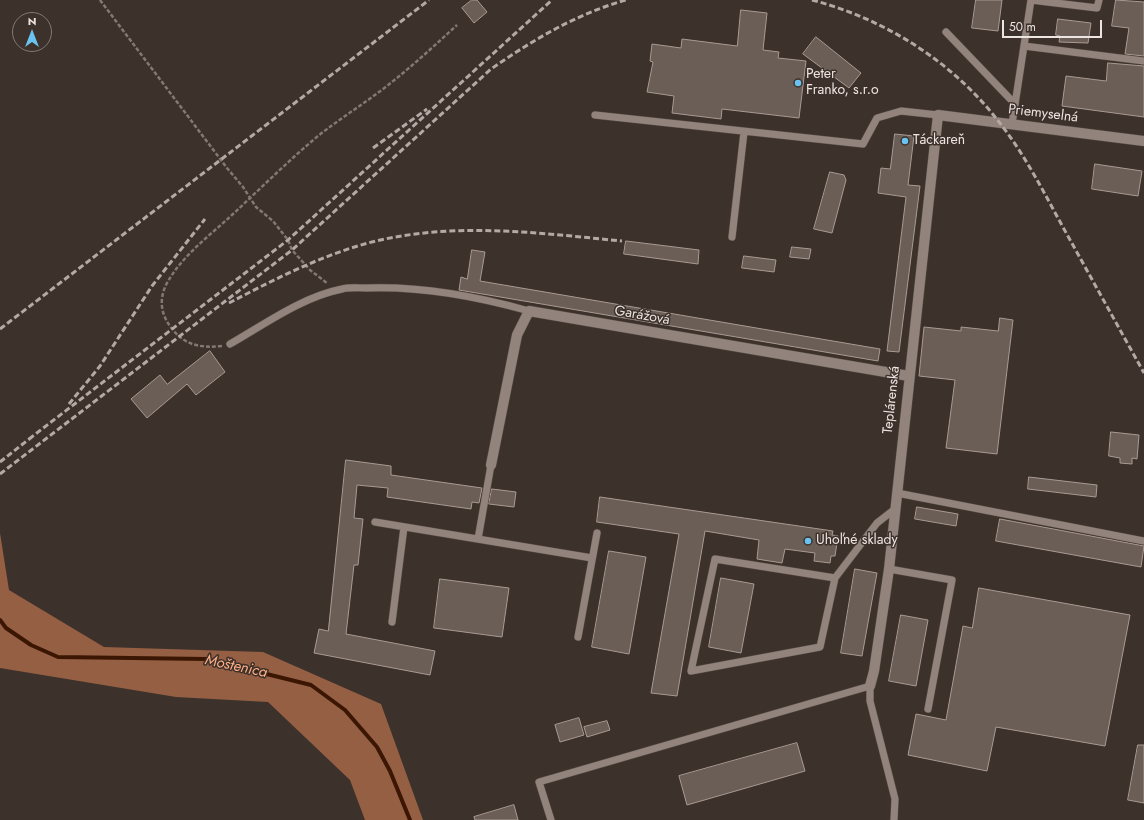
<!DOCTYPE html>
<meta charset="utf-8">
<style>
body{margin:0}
#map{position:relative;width:1144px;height:820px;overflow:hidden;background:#3d312b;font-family:Jost,sans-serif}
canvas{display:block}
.north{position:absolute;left:12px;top:12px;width:40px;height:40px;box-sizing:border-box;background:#3d312b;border:1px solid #837974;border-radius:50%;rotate:0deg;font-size:11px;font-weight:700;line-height:16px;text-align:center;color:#ede5e1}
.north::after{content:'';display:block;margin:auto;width:14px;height:18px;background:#69c3f1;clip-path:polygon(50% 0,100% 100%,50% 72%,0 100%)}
.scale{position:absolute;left:1002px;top:20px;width:100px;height:18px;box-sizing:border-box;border:2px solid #ede5e1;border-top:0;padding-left:5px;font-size:12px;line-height:14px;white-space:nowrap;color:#ede5e1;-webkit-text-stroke:3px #3d312b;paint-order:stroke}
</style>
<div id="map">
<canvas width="1144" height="820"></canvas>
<div class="north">N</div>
<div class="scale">50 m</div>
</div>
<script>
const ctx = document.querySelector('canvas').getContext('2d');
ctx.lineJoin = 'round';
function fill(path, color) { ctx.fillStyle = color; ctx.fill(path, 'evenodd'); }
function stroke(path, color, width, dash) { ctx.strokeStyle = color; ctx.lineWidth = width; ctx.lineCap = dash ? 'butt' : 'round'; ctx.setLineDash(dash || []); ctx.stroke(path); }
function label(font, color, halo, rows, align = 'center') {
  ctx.font = font + ' Jost,sans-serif'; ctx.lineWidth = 3; ctx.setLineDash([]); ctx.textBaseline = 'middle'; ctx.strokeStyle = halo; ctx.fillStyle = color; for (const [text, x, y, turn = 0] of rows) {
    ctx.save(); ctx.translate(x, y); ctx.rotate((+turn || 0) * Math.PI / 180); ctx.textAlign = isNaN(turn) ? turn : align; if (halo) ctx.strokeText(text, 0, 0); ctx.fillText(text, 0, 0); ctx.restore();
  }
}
fill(new Path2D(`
 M 0,533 L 9,590 L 104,647 L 263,652 L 381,704 L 423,820 L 365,820 L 350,780 L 268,702 L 176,697 L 0,668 Z`), '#955f43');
stroke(new Path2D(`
 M 0,620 L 6,628 L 31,645 L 58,657 L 206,659 L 311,685 L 345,710 L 377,747 L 390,771 L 410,820`), '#3b1703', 4);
const building = new Path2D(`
 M 472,0 L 477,0 L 487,12 L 474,23 L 462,8 Z
 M 976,0 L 1002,0 L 998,31 L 972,28 Z
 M 1116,0 L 1144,2 L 1144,56 L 1125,54 L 1129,28 L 1112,26 Z
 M 741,10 L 767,13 L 763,50 L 779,52 L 778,58 L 806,61 L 799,118 L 722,109 L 721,119 L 672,113 L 674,96 L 647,92 L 653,62 L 650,61 L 652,44 L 681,48 L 682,39 L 737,46 Z
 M 1058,19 L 1091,23 L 1088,43 L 1059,42 L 1060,36 L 1056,35 Z
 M 816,37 L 861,73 L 849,88 L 803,54 Z
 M 1108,63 L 1144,66 L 1144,117 L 1062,106 L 1066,76 L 1106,81 Z
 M 895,134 L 914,136 L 908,185 L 920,186 L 899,352 L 887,351 L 906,197 L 878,193 L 881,168 L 890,169 Z
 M 1095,164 L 1142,171 L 1138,196 L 1092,189 Z
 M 830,172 L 844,175 L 846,180 L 832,233 L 814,229 Z
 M 626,241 L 699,250 L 698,264 L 624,254 Z
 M 792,247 L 811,249 L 809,259 L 790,257 Z
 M 472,250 L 485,252 L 480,281 L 880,349 L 878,361 L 459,290 L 461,277 L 467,279 Z
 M 744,256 L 776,260 L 774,272 L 742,268 Z
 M 1000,318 L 1013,320 L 997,454 L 946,448 L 955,380 L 919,376 L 924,327 L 961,331 L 961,327 L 998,331 Z
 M 210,351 L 225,372 L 196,395 L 187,384 L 147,418 L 131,399 L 160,375 L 167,384 Z
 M 1111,432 L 1139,435 L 1137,459 L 1132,458 L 1132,464 L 1120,463 L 1120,458 L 1109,456 Z
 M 346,460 L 391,466 L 391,475 L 482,488 L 479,503 L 472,502 L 471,509 L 387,497 L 388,488 L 357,485 L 354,518 L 363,519 L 358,565 L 354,565 L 346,634 L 435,651 L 430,675 L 314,653 L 319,629 L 328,631 Z
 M 1029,477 L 1097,485 L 1096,497 L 1028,489 Z
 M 492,489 L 516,492 L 514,507 L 489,504 Z
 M 600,497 L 833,531 L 832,535 L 838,536 L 835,556 L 831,556 L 830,563 L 814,561 L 815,553 L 785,549 L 782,563 L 757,559 L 759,540 L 705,531 L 677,696 L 651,693 L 679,534 L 597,522 Z
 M 917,507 L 958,514 L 956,526 L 915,519 Z
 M 1000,519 L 1144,546 L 1141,567 L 996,541 Z
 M 609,551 L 646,557 L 629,654 L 592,647 Z
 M 855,569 L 877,573 L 862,656 L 841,653 Z
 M 721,578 L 754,584 L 741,653 L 709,647 Z
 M 440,579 L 509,588 L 502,637 L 434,628 Z
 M 979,588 L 1130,615 L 1105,746 L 996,727 L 987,771 L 908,755 L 916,714 L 946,720 L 963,626 L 972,628 Z
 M 901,615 L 928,620 L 916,686 L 889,681 Z
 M 579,718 L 584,735 L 560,742 L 555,725 Z
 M 607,721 L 610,730 L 587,737 L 584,727 Z
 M 797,743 L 805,771 L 687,805 L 679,776 Z
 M 1138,745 L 1144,745 L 1144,803 L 1128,800 Z
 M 514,805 L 518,820 L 475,820 L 474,817 Z`);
fill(building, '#6b5e57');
stroke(building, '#a99a93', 1);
const lane = new Path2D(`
 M 1031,0 L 1097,8 L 1099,0
 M 946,32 L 1015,104
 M 1024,46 L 1144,61
 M 595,115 L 863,144 L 877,118 L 901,111 L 938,115
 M 1012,124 L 1031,0
 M 732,237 L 744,132
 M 230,344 C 265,324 302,297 342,289 C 350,287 358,288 366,288 C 421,286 476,296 529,311
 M 897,493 L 1144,541
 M 375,522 L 592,558
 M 478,539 L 491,465
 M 889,569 L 952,580 L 928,709
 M 835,578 L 820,647 L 691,671 L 715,559 L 835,578 L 877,523 L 895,509
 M 392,622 L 404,527
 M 578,637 L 597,533
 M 551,820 L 539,782 L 870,686 L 870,701 L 895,799 L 894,820`);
const street = new Path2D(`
 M 491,465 L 517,335 L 529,311 L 909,376
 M 870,686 L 874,671 L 889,569 L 938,115 L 1144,141`);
stroke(lane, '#584e49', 8);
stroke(street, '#584e49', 11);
stroke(new Path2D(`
 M 100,0 L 227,168 L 243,187 L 256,207 L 273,221 L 288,240 L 292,250 L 310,270 L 327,283
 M 222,346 C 202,348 186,346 173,330 C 161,316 158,300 167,283 C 182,256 209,236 232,215 C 260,189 288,161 318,136 C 338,120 359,107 379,92 C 407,71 432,48 457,25`), '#837973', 2.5, [4, 2]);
stroke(lane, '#92847d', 7);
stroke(street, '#92847d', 10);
stroke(new Path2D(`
 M 812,0 C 885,19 953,62 999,122 C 1027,157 1047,199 1069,238 C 1094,283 1119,328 1144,373
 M 373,148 L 427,109
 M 229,303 C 273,280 320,256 368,243 C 452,221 538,233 622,241
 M 0,329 L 429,0
 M 69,404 L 100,366 L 152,286 L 205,219
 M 29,439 L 288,240 L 552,0
 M 0,462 L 33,436
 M 0,474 L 292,250 L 491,69 C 533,40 576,14 626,0`), '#b3a9a5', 3, [6, 3]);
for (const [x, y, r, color] of [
 [798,83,4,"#69c3f1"],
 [905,141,4,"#69c3f1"],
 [808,541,4,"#69c3f1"]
]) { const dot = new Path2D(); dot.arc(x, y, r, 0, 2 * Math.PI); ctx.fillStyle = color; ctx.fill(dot); stroke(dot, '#3d312b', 1.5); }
label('14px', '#ede5e1', '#3d312b', [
 ["Peter",806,75],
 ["Franko, s.r.o",806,91],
 ["Táckareň",913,141],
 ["Uhoľné sklady",816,541]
], 'left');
label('14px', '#ede5e1', '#3d312b', [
 ["Priemyselná",1043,114,7],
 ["Garážová",642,316,10],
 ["Teplárenská",892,400,-84]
]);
label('italic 15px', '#ffad84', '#3d312b', [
 ["Moštenica",236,667,12]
]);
</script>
